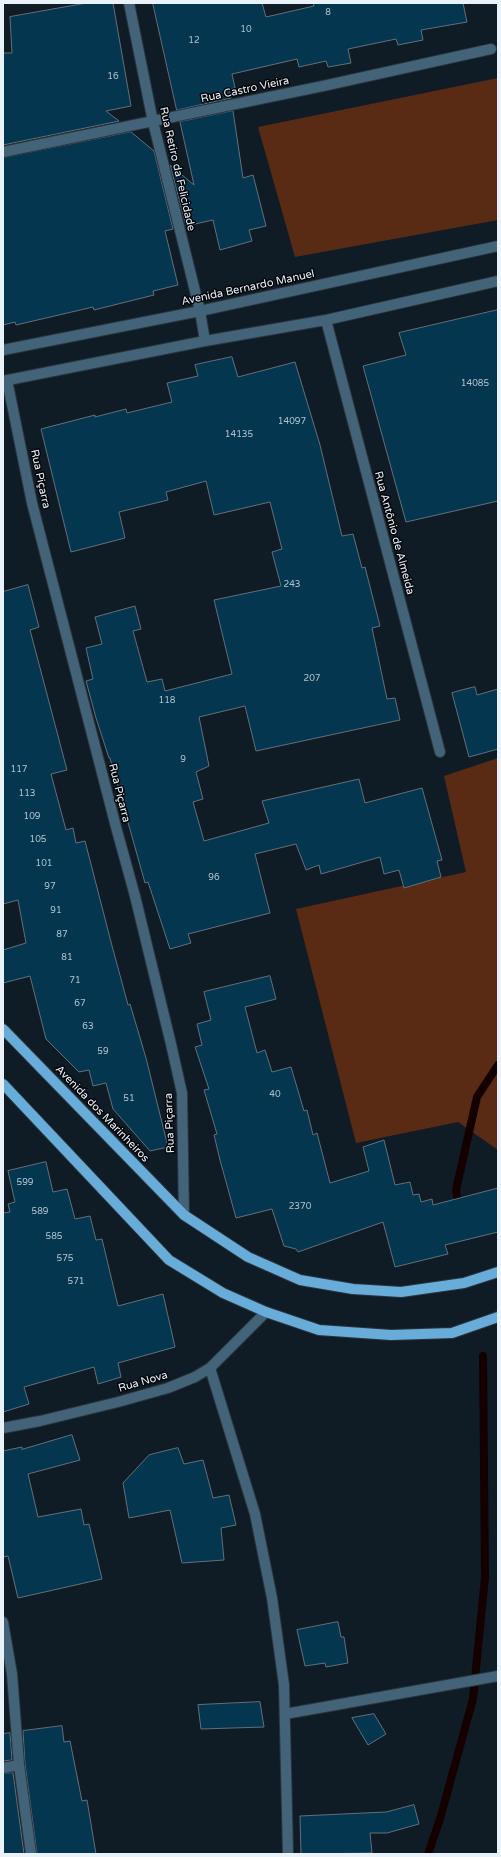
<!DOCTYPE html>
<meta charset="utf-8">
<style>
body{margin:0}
#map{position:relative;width:501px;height:1857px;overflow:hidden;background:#101c25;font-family:"Varela Round",sans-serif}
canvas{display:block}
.frame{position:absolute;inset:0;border:4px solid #e9f2f8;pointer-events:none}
</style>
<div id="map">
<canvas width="501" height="1857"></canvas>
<div class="frame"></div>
</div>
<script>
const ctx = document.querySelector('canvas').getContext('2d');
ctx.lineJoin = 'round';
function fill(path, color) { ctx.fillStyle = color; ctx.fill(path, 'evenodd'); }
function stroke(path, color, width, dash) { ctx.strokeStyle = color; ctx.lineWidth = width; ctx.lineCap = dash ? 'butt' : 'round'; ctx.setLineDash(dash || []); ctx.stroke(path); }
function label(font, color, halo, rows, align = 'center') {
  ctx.font = font + ' "Varela Round",sans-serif'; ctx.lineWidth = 3; ctx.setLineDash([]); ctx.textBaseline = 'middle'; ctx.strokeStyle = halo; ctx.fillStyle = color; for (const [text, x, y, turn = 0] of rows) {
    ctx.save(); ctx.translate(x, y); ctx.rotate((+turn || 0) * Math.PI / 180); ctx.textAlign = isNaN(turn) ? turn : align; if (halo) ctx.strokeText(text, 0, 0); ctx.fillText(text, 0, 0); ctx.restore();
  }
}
fill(new Path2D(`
 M 498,78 L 498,220 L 295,257 L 258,127 Z
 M 498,758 L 498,1150 L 458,1122 L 356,1143 L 296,909 L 466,872 L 444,776 Z`), '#592b15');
stroke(new Path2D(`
 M 459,1209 L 456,1190 L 477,1097 L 498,1065
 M 428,1854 L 440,1819 L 473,1699 L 485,1577 L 483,1356`), '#150000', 8);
const building = new Path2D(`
 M 87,3 L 113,3 L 131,106 L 106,111 L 119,121 L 3,145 L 3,53 L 12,53 L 10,17 Z
 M 153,3 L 262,3 L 266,17 L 314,6 L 313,3 L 463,3 L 467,22 L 421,30 L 423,40 L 398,45 L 396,39 L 348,49 L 351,63 L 328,67 L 326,61 L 299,67 L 297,59 L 232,74 L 235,88 L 229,89 L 231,98 L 177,110 Z
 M 233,111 L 243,178 L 253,175 L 266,226 L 249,230 L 252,241 L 220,250 L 213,220 L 186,226 L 170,165 L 194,185 L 180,122 Z
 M 131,132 L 154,151 L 173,229 L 165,231 L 178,285 L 153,291 L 154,295 L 94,310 L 93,307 L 16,325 L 15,322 L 3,325 L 3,158 Z
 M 498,310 L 498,501 L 406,522 L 363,366 L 406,355 L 399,333 Z
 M 232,357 L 238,377 L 295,362 L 320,445 L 342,536 L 353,534 L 362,568 L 365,567 L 380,626 L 372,628 L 387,699 L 395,698 L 400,720 L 256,751 L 245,706 L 199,717 L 209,766 L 196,772 L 203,799 L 193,802 L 204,841 L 269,823 L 262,801 L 359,779 L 365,803 L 422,788 L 442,860 L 437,861 L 441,877 L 404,888 L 399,870 L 384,874 L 380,857 L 321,874 L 319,865 L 306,870 L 296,844 L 255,854 L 270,913 L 188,934 L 191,943 L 170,949 L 148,882 L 145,883 L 110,758 L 109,758 L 96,718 L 86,681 L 93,679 L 86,648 L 102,644 L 95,617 L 135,606 L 141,629 L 133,631 L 147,682 L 162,679 L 165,691 L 232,674 L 214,600 L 281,586 L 272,552 L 282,549 L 270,502 L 214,515 L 206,481 L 166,492 L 168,500 L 119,512 L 125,538 L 71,552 L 41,429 L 95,415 L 95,417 L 126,409 L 127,413 L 172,402 L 167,383 L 198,376 L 195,365 Z
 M 28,585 L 39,627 L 30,630 L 67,770 L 51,774 L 66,830 L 73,828 L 76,843 L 85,841 L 111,942 L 128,1005 L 130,1004 L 146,1058 L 168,1147 L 150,1151 L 113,1109 L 106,1083 L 93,1086 L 89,1070 L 79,1072 L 46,1039 L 30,976 L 3,983 L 3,950 L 26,943 L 18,900 L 3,904 L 3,592 Z
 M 475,687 L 477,695 L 498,689 L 498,749 L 469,757 L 452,693 Z
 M 270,976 L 276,999 L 245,1007 L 257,1053 L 265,1050 L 272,1072 L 291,1067 L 304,1111 L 307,1110 L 313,1135 L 317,1133 L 330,1183 L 369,1171 L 363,1147 L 384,1140 L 395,1185 L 410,1182 L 413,1195 L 419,1194 L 421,1202 L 432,1199 L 433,1205 L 498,1188 L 498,1232 L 445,1245 L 448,1254 L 395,1267 L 383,1222 L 298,1252 L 296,1249 L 284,1246 L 272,1209 L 236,1218 L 220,1160 L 214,1135 L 217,1134 L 204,1090 L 209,1089 L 195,1047 L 202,1045 L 197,1024 L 211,1020 L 204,992 Z
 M 46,1162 L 53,1192 L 67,1189 L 75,1219 L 90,1216 L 96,1240 L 102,1239 L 118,1306 L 163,1294 L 175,1347 L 118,1363 L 121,1377 L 98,1384 L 94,1367 L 24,1387 L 29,1404 L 3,1412 L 3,1213 L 10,1212 L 8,1204 L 15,1202 L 8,1171 Z
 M 72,1435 L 80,1460 L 28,1474 L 38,1517 L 81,1509 L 84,1525 L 89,1524 L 102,1579 L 18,1598 L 8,1556 L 3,1557 L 3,1451 L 22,1447 L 22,1449 Z
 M 178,1448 L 184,1464 L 203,1460 L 213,1498 L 229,1495 L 236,1525 L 221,1528 L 224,1560 L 182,1563 L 170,1510 L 129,1518 L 123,1483 L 149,1455 Z
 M 338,1622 L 341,1637 L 344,1637 L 348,1663 L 326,1667 L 325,1663 L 305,1666 L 297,1630 Z
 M 260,1702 L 264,1727 L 201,1729 L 198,1705 Z
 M 374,1714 L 386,1734 L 368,1745 L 352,1718 Z
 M 62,1726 L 64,1742 L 70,1741 L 82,1801 L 87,1800 L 96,1854 L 37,1854 L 25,1764 L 23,1731 Z
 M 10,1733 L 12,1760 L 3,1761 L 3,1734 Z
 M 13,1773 L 24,1854 L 3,1854 L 3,1774 Z
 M 414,1805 L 419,1824 L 387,1833 L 370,1833 L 372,1853 L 301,1854 L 300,1816 L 386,1812 Z`);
fill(building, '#053650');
stroke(building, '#61707b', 1);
const minor = new Path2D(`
 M 129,3 L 153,122 L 200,311 L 205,341
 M 3,152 L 323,86 L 491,49
 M 326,320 L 440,752
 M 3,350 L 200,311 L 498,246
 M 7,380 L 32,503 L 116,827 L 135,896 L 171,1044 L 182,1093 L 184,1215
 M 3,381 L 205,341 L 326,320 L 498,281
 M 210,1368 L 255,1514 L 272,1598 L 284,1685 L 288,1854
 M 3,1428 L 40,1421 L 118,1402 L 168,1388 L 195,1377 L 210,1368 L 266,1312
 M 3,1622 L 12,1674 L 19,1765 L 31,1854
 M 285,1714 L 498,1676
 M 3,1768 L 19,1765`);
const major = new Path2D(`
 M 3,1029 L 184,1215 L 248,1257 L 300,1280 L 353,1289 L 401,1292 L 464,1283 L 498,1272
 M 3,1084 L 169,1260 L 223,1293 L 266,1312 L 319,1330 L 391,1335 L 452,1333 L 498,1317`);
stroke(minor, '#2a363e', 12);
stroke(major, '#2a363e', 12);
stroke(minor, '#436378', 10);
stroke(major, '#68acd9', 10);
label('9px', '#b0c3ce', null, [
 ["8",328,13],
 ["10",246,30],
 ["12",194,41],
 ["16",113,77],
 ["14085",475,384],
 ["14097",292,422],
 ["14135",239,435],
 ["243",292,585],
 ["207",312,679],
 ["118",167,701],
 ["9",183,760],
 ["117",19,770],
 ["113",27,794],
 ["109",32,817],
 ["105",38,840],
 ["101",44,864],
 ["96",214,878],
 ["97",50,887],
 ["91",56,911],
 ["87",62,935],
 ["81",67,958],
 ["71",75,981],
 ["67",80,1004],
 ["63",88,1027],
 ["59",103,1052],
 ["40",275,1095],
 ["51",129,1099],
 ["599",25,1183],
 ["2370",300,1207],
 ["589",40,1212],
 ["585",54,1237],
 ["575",65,1259],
 ["571",76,1282]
]);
label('11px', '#e9f2f8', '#03060a', [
 ["Rua Castro Vieira",245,90,-12],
 ["Rua Retiro da Felicidade",177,169,77],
 ["Avenida Bernardo Manuel",248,288,-12],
 ["Rua Piçarra",40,479,78],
 ["Rua Antônio de Almeida",394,533,75],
 ["Rua Piçarra",119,793,76],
 ["Avenida dos Marinheiros",102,1114,46],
 ["Rua Piçarra",170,1123,-92],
 ["Rua Nova",143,1382,-16]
]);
</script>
